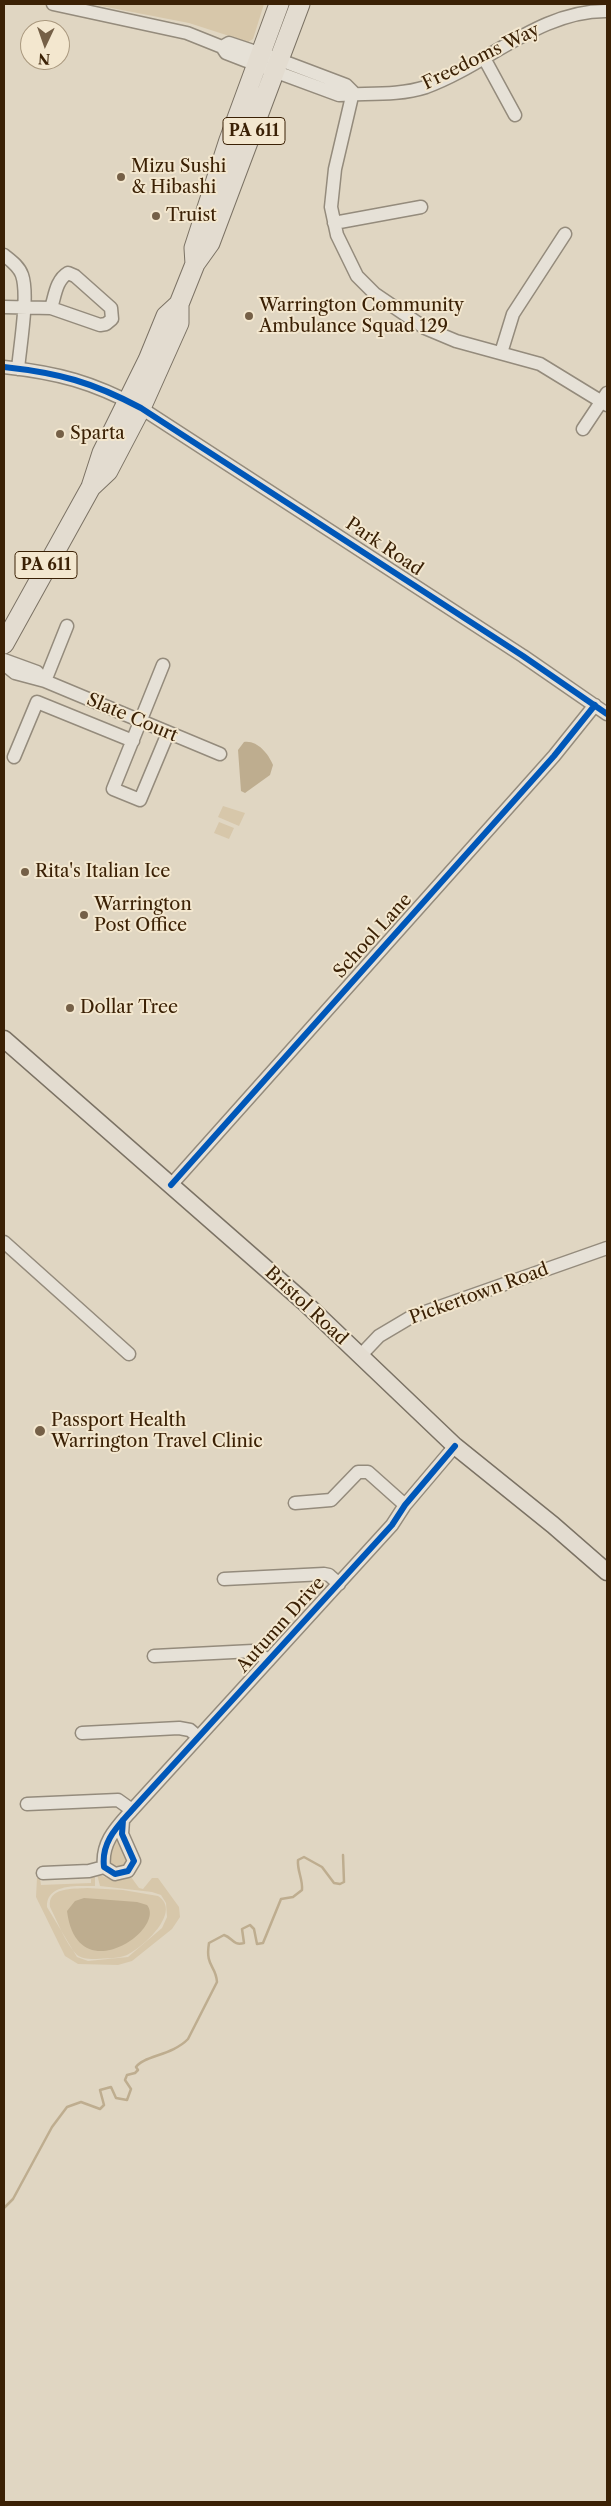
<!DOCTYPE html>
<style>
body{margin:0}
#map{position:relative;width:611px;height:2506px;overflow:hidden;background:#e0d6c2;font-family:"Libre Caslon Text",serif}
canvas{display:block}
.frame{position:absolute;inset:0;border:5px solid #3b2105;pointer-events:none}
.north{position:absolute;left:20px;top:20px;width:50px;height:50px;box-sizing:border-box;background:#f3e7cf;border:1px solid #a9987e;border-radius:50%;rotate:183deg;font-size:14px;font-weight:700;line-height:20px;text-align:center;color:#3b2105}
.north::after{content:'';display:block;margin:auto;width:18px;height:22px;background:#756047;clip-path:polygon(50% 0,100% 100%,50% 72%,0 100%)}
</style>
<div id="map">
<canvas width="611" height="2506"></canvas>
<div class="frame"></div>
<div class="north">N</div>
</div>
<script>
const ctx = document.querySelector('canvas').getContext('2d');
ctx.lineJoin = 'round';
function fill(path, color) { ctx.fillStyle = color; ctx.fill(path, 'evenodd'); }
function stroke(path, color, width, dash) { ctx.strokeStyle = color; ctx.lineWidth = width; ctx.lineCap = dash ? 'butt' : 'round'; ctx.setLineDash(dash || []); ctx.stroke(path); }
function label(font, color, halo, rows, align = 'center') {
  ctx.font = font + ' "Libre Caslon Text",serif'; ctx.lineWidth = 4; ctx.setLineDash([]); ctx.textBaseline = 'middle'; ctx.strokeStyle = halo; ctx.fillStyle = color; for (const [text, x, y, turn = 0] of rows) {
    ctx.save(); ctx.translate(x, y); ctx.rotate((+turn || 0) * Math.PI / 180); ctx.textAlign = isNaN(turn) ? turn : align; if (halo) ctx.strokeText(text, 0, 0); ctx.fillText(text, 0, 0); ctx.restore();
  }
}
fill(new Path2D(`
 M 91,4 L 264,4 L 253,39 L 248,42 L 189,23 Z
 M 223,806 L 245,813 L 239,826 L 218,817 Z
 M 219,822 L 234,828 L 229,839 L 214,833 Z
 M 116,1839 L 128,1858 L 127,1863 L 118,1870 L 109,1863 L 109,1851 Z
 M 97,1874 L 115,1881 L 131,1877 L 139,1888 L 143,1889 L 152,1878 L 158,1878 L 179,1907 L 180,1917 L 172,1929 L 132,1961 L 118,1965 L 78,1964 L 65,1956 L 36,1897 L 37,1878 L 40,1878 L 41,1885 L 91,1883 L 91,1876 L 95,1876 L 95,1886 C 78,1886 46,1883 47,1907 L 77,1957 L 88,1961 L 128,1957 L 162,1928 L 167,1917 L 166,1903 L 161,1895 L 152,1892 L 100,1886 Z
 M 87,1888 L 123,1890 L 158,1896 C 183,1912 142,1948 127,1955 C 117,1959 106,1958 96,1959 C 90,1959 82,1959 77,1955 C 65,1943 58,1922 50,1907 C 47,1887 73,1889 87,1888 Z`), '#d7c7aa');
fill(new Path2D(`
 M 244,742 C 257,740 268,753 273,765 L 270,775 L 245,793 L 241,791 L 238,750 Z
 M 84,1898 L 137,1902 L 147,1905 C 167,1929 77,1992 67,1911 L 75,1901 Z`), '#bead8f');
stroke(new Path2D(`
 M 4,2208 L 13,2199 L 52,2127 L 67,2107 L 81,2102 L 100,2109 L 104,2105 L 100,2090 L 111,2087 L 116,2098 L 127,2100 L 131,2089 L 125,2080 L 127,2075 L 135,2073 L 138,2070 L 136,2067 C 143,2056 173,2055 188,2039 L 217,1982 C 216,1965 205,1967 209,1943 L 224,1935 C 233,1938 233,1946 244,1943 L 242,1929 L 250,1925 L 254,1929 L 257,1944 L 263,1943 L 281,1899 L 293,1897 L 302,1890 C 303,1879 297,1871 298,1860 L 304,1857 L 322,1867 L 334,1883 L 340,1884 L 344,1882 L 343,1855`), '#bead8f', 2.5);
const minor = new Path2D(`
 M 53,4 L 187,33 L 222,47 L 226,53 L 244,60 L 339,95 C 368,93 398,96 426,87 C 487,65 540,10 607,11
 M 222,47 L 229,43 L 280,60 L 346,85 L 353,92
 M 484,58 L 515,115
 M 353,92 L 335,169 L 331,207 L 337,235 L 357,276 L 375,294 L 425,328 L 456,341 L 540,364 L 607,405
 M 334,223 L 421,207
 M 4,255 C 10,260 19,266 22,275 C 29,295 20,346 18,369
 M 4,307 L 51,308 L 100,325 L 106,324 L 112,319 L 111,308 L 75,276 L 68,273 C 56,280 55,296 51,308
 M 501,353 L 513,314 L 565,234
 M 4,367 C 59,373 92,382 141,408 L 523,656 L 607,714
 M 583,429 L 607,393
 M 4,660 L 37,672 L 45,681
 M 4,664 L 15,673 L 45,681 L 220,754
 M 163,665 L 113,789 L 140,800 L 168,733
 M 45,681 L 67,626
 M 14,757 L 37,702 L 133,741
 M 171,1185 L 554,756 L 595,705
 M 4,1242 L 129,1354
 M 360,1356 L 379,1336 L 411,1317 L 607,1248
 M 295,1503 L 331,1500 L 358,1472 L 368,1472 L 405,1505
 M 224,1579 L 324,1574 L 329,1575 L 339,1584
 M 154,1656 L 253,1651 L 269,1660
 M 82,1733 L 179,1728 L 190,1730 L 198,1737
 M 27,1804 L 118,1800 L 132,1810
 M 123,1820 L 122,1834 L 134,1861 L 128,1871 L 115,1874 L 104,1867 C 101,1842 117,1827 132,1810 L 392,1525 L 405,1505 L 455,1446
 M 43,1873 L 89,1871 L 104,1867`);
const major = new Path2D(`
 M 4,1039 L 303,1301 L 455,1446 L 553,1525 L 607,1572`);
const highway = new Path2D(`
 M 195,264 L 194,248 L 229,140 L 279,4
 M 91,487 L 108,471 L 141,408 L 179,323 L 179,304 L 195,264 L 210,243 L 300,4
 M 4,644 L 91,487 L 102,453 L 148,360 L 166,316 L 179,304`);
stroke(minor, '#948b7c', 15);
stroke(major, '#7b7264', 19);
stroke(highway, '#7b7264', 21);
stroke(minor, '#e6e1d7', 12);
stroke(major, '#e3dcd0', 16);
stroke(highway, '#e3dcd0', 19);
stroke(new Path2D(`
 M 4,367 C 59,373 92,382 141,408 L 523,656 L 607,714
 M 171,1185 L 554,756 L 595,705
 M 123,1820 L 122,1834 L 134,1861 L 128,1871 L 115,1874 L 104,1867 C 101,1842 117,1827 132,1810 L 392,1525 L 405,1505 L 455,1446`), '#0057b8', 6);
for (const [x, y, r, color] of [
 [121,177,5,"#756047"],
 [156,216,5,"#756047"],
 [249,316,5,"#756047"],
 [60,434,5,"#756047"],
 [25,872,5,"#756047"],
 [84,915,5,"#756047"],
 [70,1008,5,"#756047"],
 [40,1431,6,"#756047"]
]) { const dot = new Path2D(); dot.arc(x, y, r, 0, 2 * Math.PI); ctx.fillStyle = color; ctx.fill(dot); stroke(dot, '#f3e7cf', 2); }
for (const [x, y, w] of [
 [254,131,62],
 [46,565,62]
]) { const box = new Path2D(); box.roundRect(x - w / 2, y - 13.5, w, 27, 4); ctx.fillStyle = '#f3e7cf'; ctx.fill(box); stroke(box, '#3b2105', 1); }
label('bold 16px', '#3b2105', null, [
 ["PA 611",254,131],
 ["PA 611",46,565]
]);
label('18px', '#3b2105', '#f3e7cf', [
 ["Freedoms Way",481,57,-26],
 ["Park Road",384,547,34],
 ["Slate Court",132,718,23],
 ["School Lane",373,936,-48],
 ["Pickertown Road",479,1294,-20],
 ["Bristol Road",306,1306,43],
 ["Autumn Drive",281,1625,-48]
]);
label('18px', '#3b2105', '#f3e7cf', [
 ["Mizu Sushi",131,167],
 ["& Hibashi",131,188],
 ["Truist",166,216],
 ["Warrington Community",259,306],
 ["Ambulance Squad 129",259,327],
 ["Sparta",70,434],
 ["Rita's Italian Ice",35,872],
 ["Warrington",94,905],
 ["Post Office",94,926],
 ["Dollar Tree",80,1008],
 ["Passport Health",51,1421],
 ["Warrington Travel Clinic",51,1442]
], 'left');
</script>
